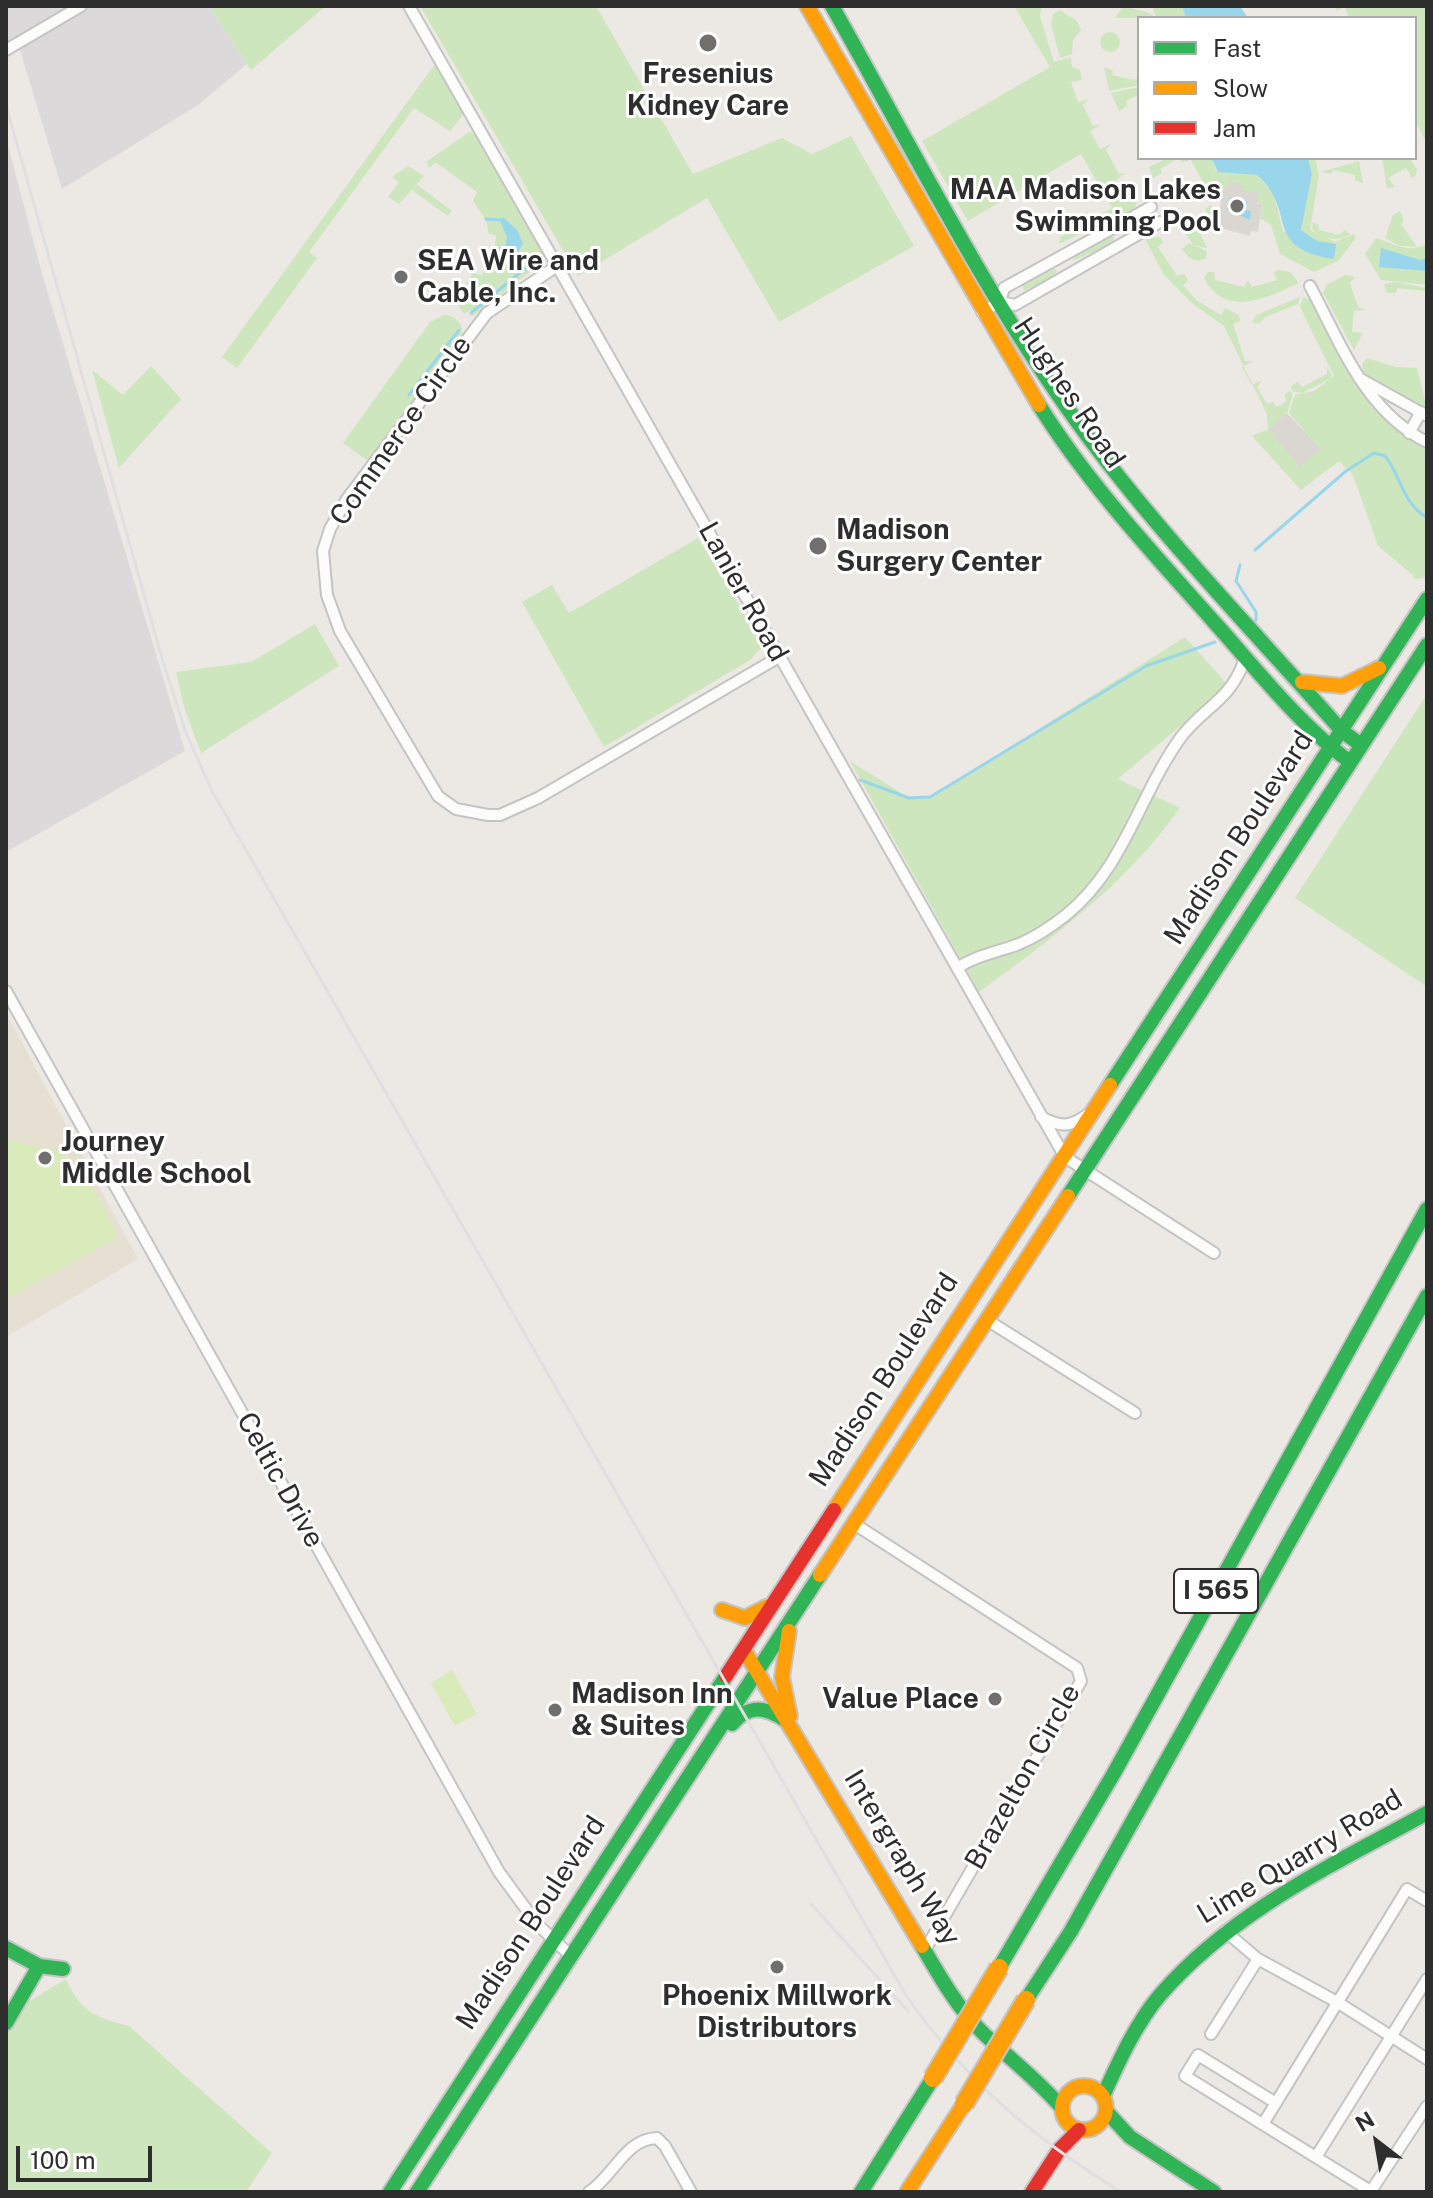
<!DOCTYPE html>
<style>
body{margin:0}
#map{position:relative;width:1433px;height:2198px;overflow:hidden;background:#ece8e4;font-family:"Public Sans",sans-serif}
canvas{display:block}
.frame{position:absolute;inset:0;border:8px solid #2e2e2e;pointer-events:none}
.legend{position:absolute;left:1137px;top:16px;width:280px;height:144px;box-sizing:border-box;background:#fff;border:2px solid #ababab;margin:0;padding:10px 14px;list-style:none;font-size:24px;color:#2e2e2e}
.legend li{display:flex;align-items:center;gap:16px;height:40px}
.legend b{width:40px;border:2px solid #ababab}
.north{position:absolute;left:1337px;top:2102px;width:80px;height:80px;-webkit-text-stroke:6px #fff;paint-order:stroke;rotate:329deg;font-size:22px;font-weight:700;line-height:32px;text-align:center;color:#2e2e2e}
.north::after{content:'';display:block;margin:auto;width:28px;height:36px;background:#2e2e2e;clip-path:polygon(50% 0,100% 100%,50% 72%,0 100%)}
.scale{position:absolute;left:16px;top:2146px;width:136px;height:36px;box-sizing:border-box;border:4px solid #2e2e2e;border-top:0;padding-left:10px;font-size:24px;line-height:28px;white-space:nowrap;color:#2e2e2e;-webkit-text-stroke:6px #fff;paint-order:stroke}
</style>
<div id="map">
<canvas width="1433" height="2198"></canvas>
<div class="frame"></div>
<ul class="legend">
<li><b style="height:10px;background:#30b455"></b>Fast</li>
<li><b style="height:10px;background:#ff9f0a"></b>Slow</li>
<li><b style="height:10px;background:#e5322d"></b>Jam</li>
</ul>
<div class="north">N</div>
<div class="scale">100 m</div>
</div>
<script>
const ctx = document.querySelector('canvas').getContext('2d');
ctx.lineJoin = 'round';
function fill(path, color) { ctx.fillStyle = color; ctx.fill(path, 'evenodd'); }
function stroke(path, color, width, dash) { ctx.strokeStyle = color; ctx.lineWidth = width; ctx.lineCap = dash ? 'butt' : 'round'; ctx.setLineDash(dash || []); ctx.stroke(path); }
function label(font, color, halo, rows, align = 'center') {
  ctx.font = font + ' "Public Sans",sans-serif'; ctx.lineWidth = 6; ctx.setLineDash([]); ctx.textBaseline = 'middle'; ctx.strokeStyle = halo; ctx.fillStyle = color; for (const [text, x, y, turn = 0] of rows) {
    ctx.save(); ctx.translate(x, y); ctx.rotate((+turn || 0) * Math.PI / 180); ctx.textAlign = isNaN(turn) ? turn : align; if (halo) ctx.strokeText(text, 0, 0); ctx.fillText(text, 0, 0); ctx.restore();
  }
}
fill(new Path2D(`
 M 6,6 L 209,6 L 247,64 L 198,105 L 62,189 L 20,50 L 6,56 Z
 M 6,138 L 41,270 L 185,751 L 6,852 Z`), '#dcd9db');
fill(new Path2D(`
 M 6,1013 L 138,1259 L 6,1337 Z`), '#e6e0d3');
fill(new Path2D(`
 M 209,6 L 326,6 L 251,70 Z
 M 420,6 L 596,6 L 693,174 L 782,138 L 812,154 L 851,136 L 914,246 L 779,322 L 707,198 L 578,276 Z
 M 1014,6 L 1042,6 L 1040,16 L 1054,62 L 1071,57 L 1072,67 L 1080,70 L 1082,80 L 1071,82 L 1078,102 L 1089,99 L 1083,105 L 1093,126 L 1101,125 L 1090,131 L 1100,149 L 1111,144 L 1106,150 L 1119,174 L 1126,173 L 1116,180 L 1126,198 L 1135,192 L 1138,197 L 1135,208 L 1065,247 L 1119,215 L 1059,244 L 1060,237 L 1112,208 L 1081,154 L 968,221 L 922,141 L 1050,67 Z
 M 1123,6 L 1147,12 L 1155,18 L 1115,18 Z
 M 1155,6 L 1182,6 L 1186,18 L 1157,18 L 1153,11 Z
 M 1338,6 L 1427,6 L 1427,143 L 1415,121 L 1415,18 L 1349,18 L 1345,7 L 1335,11 Z
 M 1060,10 L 1077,21 L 1081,30 L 1073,40 L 1072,54 L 1060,58 L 1051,25 L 1053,14 Z
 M1100 42a10 10 0 1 1 20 0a10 10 0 1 1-20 0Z
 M 435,64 L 464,114 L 450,131 L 414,108 L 309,252 L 317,258 L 237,368 L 222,357 Z
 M 1104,67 L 1113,70 L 1112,75 L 1134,80 L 1139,77 L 1139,85 L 1109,91 Z
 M 1139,87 L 1139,94 L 1126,101 L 1127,106 L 1119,111 L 1111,93 Z
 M 469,132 L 476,133 L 544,254 L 540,264 L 473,316 L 466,315 L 471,315 L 470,310 L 464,314 L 454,300 L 473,273 L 482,275 L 495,249 L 499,250 L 495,247 L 496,235 L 489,234 L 486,220 L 473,201 L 477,192 L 435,162 L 430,168 L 426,162 Z
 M 1168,158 L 1187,158 L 1188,161 L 1182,162 L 1179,158 L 1160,169 L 1162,173 L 1153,178 L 1149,167 Z
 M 1190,158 L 1211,158 L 1216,171 L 1257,175 L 1274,194 L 1283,231 L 1312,239 L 1302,233 L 1301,225 L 1312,174 L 1308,158 L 1315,158 L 1319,175 L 1310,230 L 1335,242 L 1354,234 L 1356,238 L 1338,261 L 1314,272 L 1280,254 L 1271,225 L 1260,218 L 1262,206 L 1241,190 L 1223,188 L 1222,199 L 1213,201 Z
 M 1410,158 L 1417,170 L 1415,176 L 1412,178 L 1406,168 L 1388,178 L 1395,187 L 1387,188 L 1382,158 Z
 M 1359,161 L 1363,184 L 1355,180 L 1355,175 L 1333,170 L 1331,174 L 1321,172 Z
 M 408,166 L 424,176 L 399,204 L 388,197 L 399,182 L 392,177 Z
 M 416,184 L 452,211 L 448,216 L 412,190 Z
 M 1209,206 L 1212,205 C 1213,222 1196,228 1181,228 L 1178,223 L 1187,219 L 1190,223 L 1207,213 L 1205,209 Z
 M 1400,211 L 1404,221 L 1401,224 L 1417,247 L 1400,246 L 1385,238 L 1393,215 Z
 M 1313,222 L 1319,225 L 1319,230 L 1339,235 L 1345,230 L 1350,234 C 1339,243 1319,239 1312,228 Z
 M 1205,225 L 1201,236 L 1207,248 L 1193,245 L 1184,231 Z
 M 1151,235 L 1161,238 L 1163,243 L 1158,247 L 1177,276 L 1185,274 L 1188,281 L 1183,285 L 1196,300 L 1221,315 L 1225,308 L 1239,315 L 1240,321 L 1233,324 L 1245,361 L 1253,361 L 1242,367 L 1252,385 L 1262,380 L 1257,387 L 1267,404 L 1273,402 L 1277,407 L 1286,402 L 1285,394 L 1290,391 L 1293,394 L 1287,413 L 1268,429 L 1320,449 L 1289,413 L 1295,395 L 1314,391 L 1334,376 L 1300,307 L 1303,297 L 1310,300 C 1349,359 1358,413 1427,447 L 1427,578 L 1414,579 L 1414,576 L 1378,546 L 1353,475 L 1339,461 L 1301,490 L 1252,436 L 1268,429 L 1267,414 L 1224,326 L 1193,304 L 1164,275 L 1145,239 Z
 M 1108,236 L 1114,237 L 1113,243 L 1073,261 L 1074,256 Z
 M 1376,238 C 1395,244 1408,254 1427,244 L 1427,285 L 1381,280 L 1365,254 Z
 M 1188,243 L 1207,251 L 1206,258 L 1198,261 L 1189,258 L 1182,249 Z
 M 1054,268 L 1057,271 L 1054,276 L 1024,291 L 1022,285 Z
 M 1277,270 L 1290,272 L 1299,283 C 1272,296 1225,320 1204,278 L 1208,272 L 1214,272 L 1215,280 L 1244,287 L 1248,280 L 1252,287 L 1277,280 L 1274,273 Z
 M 1345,275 L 1355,277 L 1350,283 L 1358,307 L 1366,310 L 1354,311 L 1352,332 L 1363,333 L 1354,350 L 1323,293 L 1326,285 Z
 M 1395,282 L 1427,288 L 1427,297 L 1425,291 L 1397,288 L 1396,293 L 1387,293 L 1384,284 Z
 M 1300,297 L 1298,304 L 1265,317 L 1260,323 L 1252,323 L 1256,315 Z
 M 444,315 C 453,314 463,323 462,333 L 368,461 L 343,443 L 430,322 Z
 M 1367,358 L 1396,367 L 1417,368 L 1427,409 L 1364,374 L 1362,364 Z
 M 151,366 L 181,399 L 119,468 L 92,370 L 123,395 Z
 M 1327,367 L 1332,375 L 1330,379 L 1302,393 L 1292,391 L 1291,386 L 1298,382 L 1302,387 L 1327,374 Z
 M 698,538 L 760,640 L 761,648 L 750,660 L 604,747 L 522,602 L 552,585 L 569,613 Z
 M 315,624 L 339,666 L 201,753 L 184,707 L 176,672 L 251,662 Z
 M 1185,637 L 1228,685 L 1118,779 L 1180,808 C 1126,884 1053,938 979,992 L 850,761 L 909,798 L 930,797 Z
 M 1427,694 L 1427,987 L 1295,898 Z
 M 66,1979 C 80,2011 96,2018 129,2026 L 272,2153 L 246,2192 L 6,2192 L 6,2015 Z`), '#cee6be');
fill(new Path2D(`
 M 9,1140 L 58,1151 L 84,1170 L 118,1237 L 8,1298 L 6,1141 Z
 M 452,1670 L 477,1714 L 455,1726 L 431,1683 Z`), '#d9eabb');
fill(new Path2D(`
 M 1229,182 L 1242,184 L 1241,190 L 1259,193 L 1257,204 L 1262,205 L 1258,232 L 1251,231 L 1250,236 L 1217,227 L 1223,187 L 1228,188 Z
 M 1287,413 L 1321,449 L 1300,467 L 1268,429 Z`), '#dad6d2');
fill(new Path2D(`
 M 1182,6 L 1240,6 L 1248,18 L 1186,18 Z
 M 1211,158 L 1308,158 L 1312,174 L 1301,230 L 1317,241 L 1336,244 L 1334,259 C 1261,248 1299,212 1257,175 L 1218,172 Z
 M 1230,197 L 1247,202 L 1246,210 L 1251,211 L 1250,220 L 1227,210 Z
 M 503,217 L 517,230 L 523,243 L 514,260 L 504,252 L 507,237 L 500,221 Z
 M 1381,248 L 1420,260 L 1427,258 L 1427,271 L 1379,267 Z`), '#99d6ec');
stroke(new Path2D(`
 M 486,219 L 501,220
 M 500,249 L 505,250
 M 471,313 L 534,261
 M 409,395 L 459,330
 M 1427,516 L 1427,526
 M 1255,550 L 1346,471 L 1374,453 L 1385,456 C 1402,477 1401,501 1426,517
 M 1240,565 L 1236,581 L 1256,612 L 1256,620
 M 860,780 L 909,798 L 930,797 L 1146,666 L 1215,642`), '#99d6ec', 3);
const street = new Path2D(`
 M 409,6 L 1065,1157 L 1214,1253
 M 6,50 L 81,6
 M 557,266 L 487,313 L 347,499 L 330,529 L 323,551 L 327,595 L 340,631 L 438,796 L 456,809 L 488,815 L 500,815 L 538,798 L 779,657
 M 1310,286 C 1341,344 1365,411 1427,442
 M 1000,302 L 1004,288 L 1151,207
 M 982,312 L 1000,302 L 1015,305 L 1160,222
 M 1359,378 L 1427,416
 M 1409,433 L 1421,412
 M 957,968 C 977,955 998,952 1019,944 C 1036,937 1052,926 1066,915 C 1125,867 1138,797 1181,737 C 1204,707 1228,702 1243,664
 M 6,991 L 499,1872 L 537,1924 L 571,1956
 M 1041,1117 C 1060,1127 1070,1128 1088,1114
 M 987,1320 L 1135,1413
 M 853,1523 L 1077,1668 L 1081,1681 L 925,1950
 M 1225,1931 L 1258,1959 L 1337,2002 L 1427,2059
 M 1211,2034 L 1258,1959
 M 1276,2103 L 1198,2055 L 1185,2076 L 1372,2192
 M 1263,2124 L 1407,1889 L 1427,1901
 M 1316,2157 L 1427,1979
 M 1371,2191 L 1427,2106
 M 589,2192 C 614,2176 625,2139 657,2138 L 665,2146 L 691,2192`);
const fast = new Path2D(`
 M 832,6 C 909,142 986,297 1078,423 C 1157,532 1253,630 1342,731 L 1361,745
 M 1039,405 C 1088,484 1153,553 1215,623 C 1258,671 1298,723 1350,762
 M 1110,1085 L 1427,599
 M 1068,1196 L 1427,645
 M 732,1724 C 749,1704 765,1707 785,1720
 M 922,1946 C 940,1977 958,2009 984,2034 C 1010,2059 1038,2080 1062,2108
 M 6,1948 L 39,1966 L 63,1969
 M 999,1968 L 1114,1773 L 1427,1209
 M 1026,2000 L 1071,1931 L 1427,1296
 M 6,2023 L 39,1966
 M 1103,2096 C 1119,2061 1135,2025 1160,1995 C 1232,1912 1332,1865 1427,1813
 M 1106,2111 L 1130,2137 L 1214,2192
 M 390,2192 L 726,1676
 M 417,2192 L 820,1575
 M 861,2192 L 933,2078`);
const slow = new Path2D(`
 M 807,6 L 1039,405
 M 1302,682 L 1342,686 L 1379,668
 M 834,1510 L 1110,1085
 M 820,1575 L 1068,1196
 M 722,1610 L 745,1618 L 766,1607
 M 789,1631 L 782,1677 L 790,1716
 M 744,1650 L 922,1946
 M1062 2108a22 22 0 1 1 44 0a22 22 0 1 1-44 0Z
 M 907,2192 L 964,2104`);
const jam = new Path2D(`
 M 726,1676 L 834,1510
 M 1032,2192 L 1060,2149 L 1079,2130`);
stroke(street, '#c5c4c5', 14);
stroke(fast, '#c5c4c5', 18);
stroke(slow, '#c5c4c5', 18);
stroke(jam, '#c5c4c5', 18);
stroke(street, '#fcfcfb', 10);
stroke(fast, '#30b455', 14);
stroke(slow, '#ff9f0a', 14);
stroke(jam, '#e5322d', 14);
stroke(new Path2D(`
 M 6,105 L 163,662 L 186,733 L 212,791 L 907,1997 C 968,2083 1032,2137 1121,2192
 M 811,1904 L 908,2011`), '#dfdfe1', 3);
const slowBridge = new Path2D(`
 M 933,2078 L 999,1968
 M 964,2104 L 1026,2000`);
stroke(slowBridge, '#c6c5c4', 22, []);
stroke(slowBridge, '#ff9f0a', 18);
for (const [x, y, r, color] of [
 [708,43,10,"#706f6e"],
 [1237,206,8,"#706f6e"],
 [401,277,8,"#706f6e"],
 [818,546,10,"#706f6e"],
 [45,1158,8,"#706f6e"],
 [995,1699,8,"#706f6e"],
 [555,1710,8,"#706f6e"],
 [777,1967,8,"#706f6e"]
]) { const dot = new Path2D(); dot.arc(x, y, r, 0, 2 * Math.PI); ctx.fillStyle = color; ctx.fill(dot); stroke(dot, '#fff', 3); }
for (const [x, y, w] of [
 [1216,1591,84]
]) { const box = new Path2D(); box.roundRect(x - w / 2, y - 22, w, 44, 6); ctx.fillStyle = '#fff'; ctx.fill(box); stroke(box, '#2e2e2e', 2); }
label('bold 26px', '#2e2e2e', null, [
 ["I 565",1216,1591]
]);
label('bold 28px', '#2e2e2e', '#fff', [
 ["Fresenius",708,74,"center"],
 ["Kidney Care",708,106,"center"],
 ["MAA Madison Lakes",1221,190,"right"],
 ["Swimming Pool",1221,222,"right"],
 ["SEA Wire and",417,261],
 ["Cable, Inc.",417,293],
 ["Madison",836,530],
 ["Surgery Center",836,562],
 ["Journey",61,1142],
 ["Middle School",61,1174],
 ["Madison Inn",571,1694],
 ["& Suites",571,1726],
 ["Value Place",979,1699,"right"],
 ["Phoenix Millwork",777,1996,"center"],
 ["Distributors",777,2028,"center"]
], 'left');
label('28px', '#2e2e2e', '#fff', [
 ["Hughes Road",1069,393,56],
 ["Commerce Circle",401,431,-55],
 ["Lanier Road",743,592,61],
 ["Madison Boulevard",1239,838,-57],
 ["Madison Boulevard",884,1380,-57],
 ["Celtic Drive",280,1480,61],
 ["Brazelton Circle",1023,1777,-61],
 ["Lime Quarry Road",1300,1857,-31],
 ["Intergraph Way",902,1858,59],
 ["Madison Boulevard",531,1923,-57]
]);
</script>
